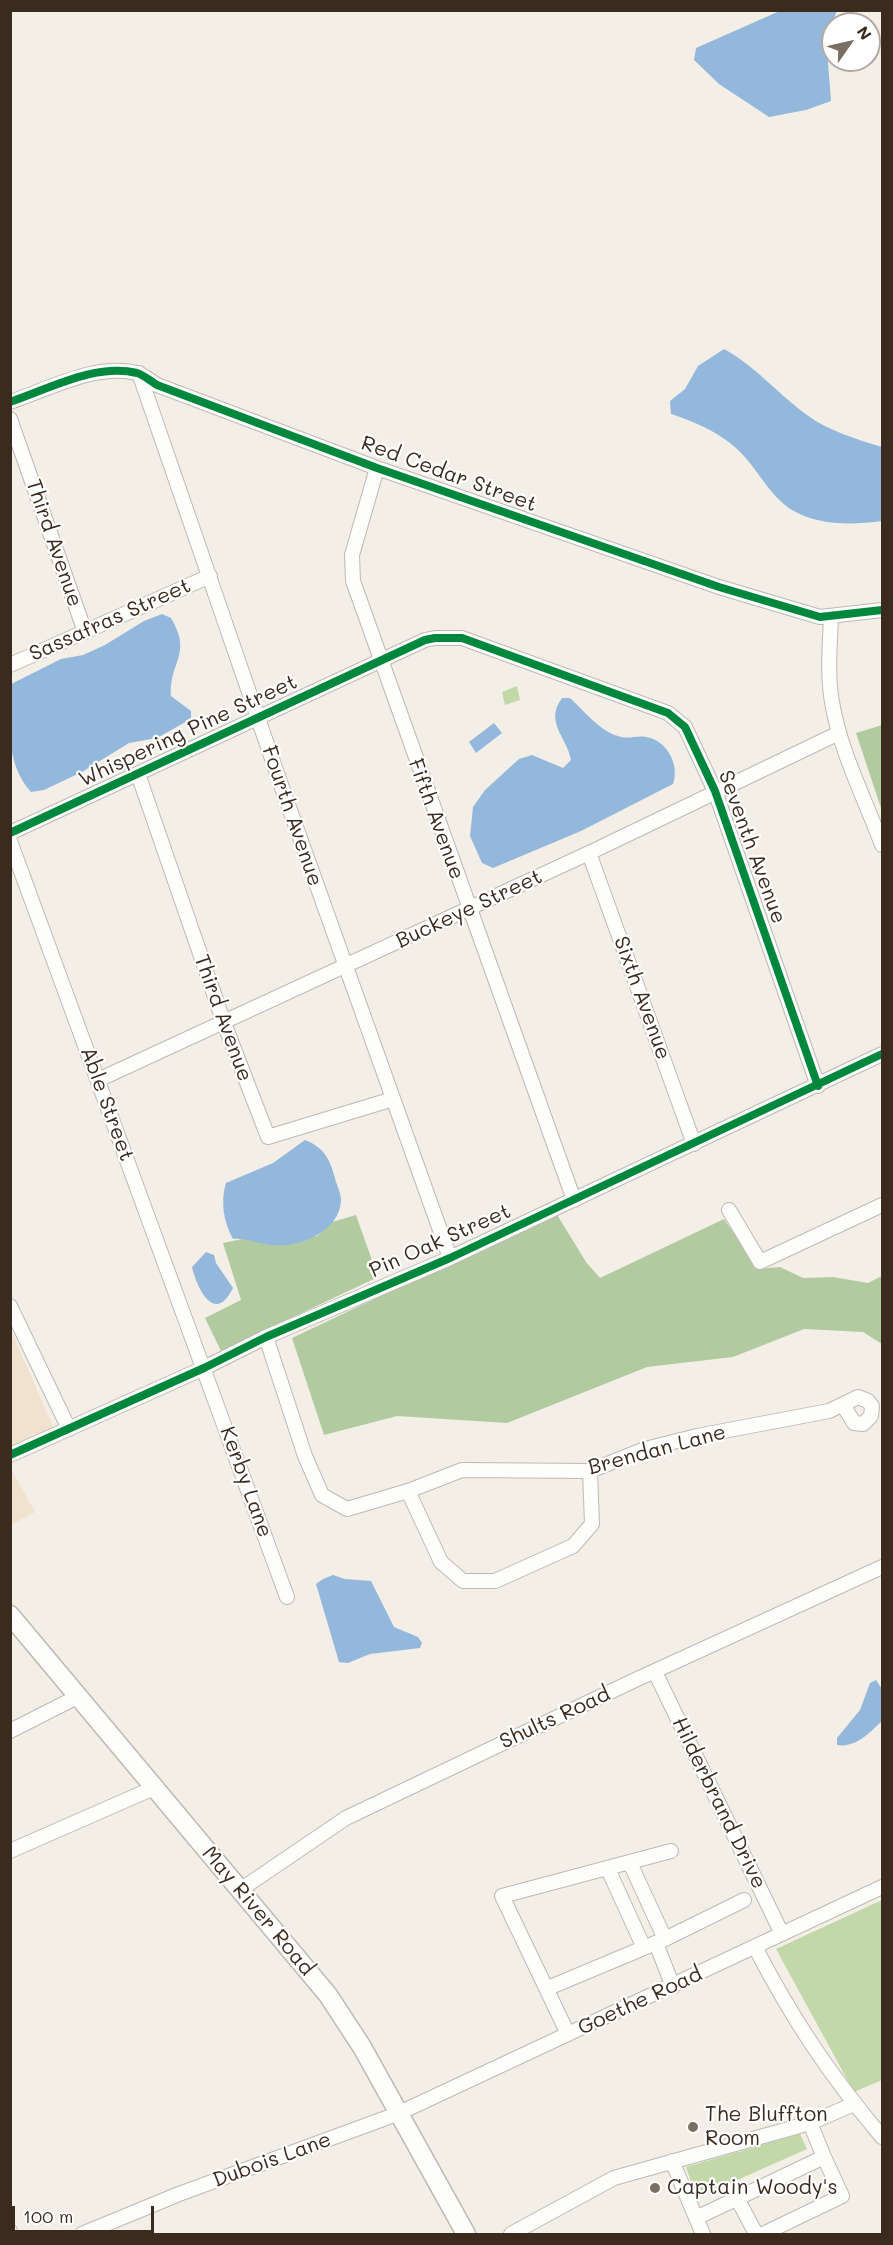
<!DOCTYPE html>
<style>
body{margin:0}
#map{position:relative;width:893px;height:2245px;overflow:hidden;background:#f3efe7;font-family:Mali,sans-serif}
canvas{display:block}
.frame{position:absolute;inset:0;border:12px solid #3b2a1e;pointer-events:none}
.north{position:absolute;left:821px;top:12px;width:60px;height:60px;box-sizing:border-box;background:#fff;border:2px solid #b1aaa5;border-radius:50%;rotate:56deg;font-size:16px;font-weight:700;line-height:24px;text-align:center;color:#3b2a1e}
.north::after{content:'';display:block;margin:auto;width:21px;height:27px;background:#7b6f64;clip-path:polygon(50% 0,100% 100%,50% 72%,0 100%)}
.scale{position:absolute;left:12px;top:2206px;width:142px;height:27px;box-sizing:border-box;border:3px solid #3b2a1e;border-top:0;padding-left:8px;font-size:18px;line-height:21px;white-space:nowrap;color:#3b2a1e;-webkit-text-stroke:4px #fff;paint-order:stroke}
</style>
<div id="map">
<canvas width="893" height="2245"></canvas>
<div class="frame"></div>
<div class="north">N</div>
<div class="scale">100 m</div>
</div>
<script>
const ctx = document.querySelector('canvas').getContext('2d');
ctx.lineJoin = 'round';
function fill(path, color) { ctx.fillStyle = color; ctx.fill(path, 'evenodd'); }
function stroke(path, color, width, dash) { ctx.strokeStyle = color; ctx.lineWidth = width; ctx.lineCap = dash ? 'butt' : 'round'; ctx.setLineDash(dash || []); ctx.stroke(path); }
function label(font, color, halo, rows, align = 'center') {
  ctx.font = font + ' Mali,sans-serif'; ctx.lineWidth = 4.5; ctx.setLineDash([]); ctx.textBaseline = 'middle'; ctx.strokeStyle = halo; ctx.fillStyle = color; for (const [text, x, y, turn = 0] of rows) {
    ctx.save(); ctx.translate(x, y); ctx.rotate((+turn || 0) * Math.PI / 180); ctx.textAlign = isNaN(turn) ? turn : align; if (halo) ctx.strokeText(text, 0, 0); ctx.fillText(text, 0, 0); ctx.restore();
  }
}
fill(new Path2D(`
 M 10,1328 L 54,1429 L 10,1449 Z
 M 11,1469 L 35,1512 L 11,1525 L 10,1525 Z`), '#f1e1cf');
fill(new Path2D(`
 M 517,686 L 520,700 L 505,705 L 502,692 Z
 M 882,1900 L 882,2080 L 854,2092 L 776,1949 Z
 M 800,2134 L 807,2149 L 697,2198 L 686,2167 Z`), '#c3d8a8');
fill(new Path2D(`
 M 882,725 L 882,811 L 856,733 Z
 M 556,1213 L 586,1262 L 600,1278 L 724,1219 L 758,1269 L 780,1267 L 803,1278 L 833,1277 L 868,1283 L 882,1276 L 882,1344 L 863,1332 L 804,1329 L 733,1357 L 647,1367 L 507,1423 L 397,1416 L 324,1435 L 292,1338 Z
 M 356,1215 L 378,1277 L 221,1351 L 205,1318 L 241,1300 L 223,1243 L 247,1238 L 269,1245 L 317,1236 L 332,1222 Z`), '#b2caa0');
fill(new Path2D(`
 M 782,10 L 837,11 L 826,37 L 831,101 L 806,110 L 769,117 L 719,84 L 694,60 L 696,48 Z
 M 724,349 C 755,366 778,394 807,415 C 829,431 856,439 882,447 L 882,521 C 853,525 819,526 792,510 C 771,497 759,472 743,455 C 725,435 696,422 671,414 L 670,401 L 685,389 L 698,366 Z
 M 162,614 L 171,618 C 193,655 169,661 171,696 L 191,711 L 191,719 L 157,738 L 129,743 L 82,772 L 44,790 L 31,792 C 4,762 10,721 11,684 L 61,659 L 83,655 L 105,645 L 144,621 Z
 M 562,698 L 570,698 C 583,710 600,731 618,736 C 627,740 637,735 646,737 C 667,740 680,765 673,784 L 581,831 L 493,868 L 482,863 L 470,836 L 473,807 L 485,790 L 519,759 L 532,755 L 563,768 L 571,760 C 567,737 544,722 562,698 Z
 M 494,723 L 502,733 L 476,753 L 469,742 Z
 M 305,1140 C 326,1148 331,1162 336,1182 C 338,1187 341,1195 341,1200 C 340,1233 296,1249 269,1245 C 256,1243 247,1238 233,1239 C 224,1223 220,1202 226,1183 L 273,1163 Z
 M 206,1252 L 214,1255 L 216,1263 L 233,1288 C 215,1325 197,1289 192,1267 Z
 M 333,1575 L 345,1579 L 371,1581 L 394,1627 L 418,1637 L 422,1643 L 420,1648 L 370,1654 L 348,1663 L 339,1662 L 316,1584 L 323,1579 Z
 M 876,1680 L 882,1689 L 882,1721 C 869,1733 856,1748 837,1745 L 837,1738 L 860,1710 L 870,1683 Z`), '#94b8dc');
const minor = new Path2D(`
 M 139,373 L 280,782 L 450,1258
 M 10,402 C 49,389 95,363 137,373 C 144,375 150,381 157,385 L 377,468 L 719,587 L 820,617 L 882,610
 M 10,419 L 85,632
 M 377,468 L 352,555 L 353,581 L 574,1200
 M 831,616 C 830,644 827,674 832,702 C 840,751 865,799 882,845
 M 10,665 L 210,576
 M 138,774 L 224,1023 L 268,1137 L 393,1099
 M 10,833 L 425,640 L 435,638 L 462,638 L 668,713 L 685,727 L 715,791 L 818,1086
 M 10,841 L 287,1597
 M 589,853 L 694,1144
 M 98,1080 L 589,853 L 839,733
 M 729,1210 L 760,1262 L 882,1205
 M 10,1306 L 69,1429
 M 266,1337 L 305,1456 L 322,1495 L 347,1509 L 408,1491 L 462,1470 L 590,1471 L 645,1449 L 697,1436 L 829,1411 L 858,1397 L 868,1401 L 872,1406 L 871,1416 L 863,1424 L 854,1423 L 843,1405
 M 10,1455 L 204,1368 L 266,1337 L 450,1258 L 882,1054
 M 408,1491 L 441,1562 L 463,1581 L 495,1581 L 573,1546 L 592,1524 L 590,1471
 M 655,1672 L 782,1934
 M 10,1731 L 79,1696
 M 10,1851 L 156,1787
 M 630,1863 L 665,1939
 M 608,1869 L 644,1948
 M 240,1890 L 346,1818 L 633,1681 L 882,1567
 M 656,1943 L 673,1987
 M 755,1947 C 793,2020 829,2074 882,2137
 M 548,1988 L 665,1939 L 744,1900
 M 568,2034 L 502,1896 L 671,1851
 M 672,2161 L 703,2234
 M 737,2198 L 756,2234
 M 696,2218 L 824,2157 L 810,2123
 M 10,2231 L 11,2234
 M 82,2234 L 179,2194 L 397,2114 L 882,1887
 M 511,2234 L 614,2178 L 810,2123 L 854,2104
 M 763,2234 L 842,2196 L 824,2157`);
const major = new Path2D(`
 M 10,1615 L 328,1995 L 362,2047 L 466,2234`);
stroke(minor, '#beb9b3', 16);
stroke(major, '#beb9b3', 21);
stroke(minor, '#fdfdfb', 14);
stroke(major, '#fdfdfb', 18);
stroke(new Path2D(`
 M 10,402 C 49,389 95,363 137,373 C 144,375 150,381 157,385 L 377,468 L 719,587 L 820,617 L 882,610
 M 10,833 L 425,640 L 435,638 L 462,638 L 668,713 L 685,727 L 715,791 L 818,1086
 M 10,1455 L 204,1368 L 266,1337 L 450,1258 L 882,1054`), '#00873e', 8);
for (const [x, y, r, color] of [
 [693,2127,6,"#7b6f64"],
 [655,2188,6,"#7b6f64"]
]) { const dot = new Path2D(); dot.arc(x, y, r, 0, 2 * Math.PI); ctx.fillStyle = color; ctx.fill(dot); stroke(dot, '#fff', 2); }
label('21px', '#3b2a1e', '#fff', [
 ["Red Cedar Street",449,474,20],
 ["Third Avenue",54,543,71],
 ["Sassafras Street",110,620,-24],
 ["Whispering Pine Street",188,731,-25],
 ["Fourth Avenue",292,816,71],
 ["Fifth Avenue",436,819,70],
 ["Seventh Avenue",752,847,70],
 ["Buckeye Street",469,909,-25],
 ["Sixth Avenue",642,998,70],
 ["Third Avenue",223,1018,70],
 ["Able Street",107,1104,70],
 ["Pin Oak Street",440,1241,-24],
 ["Brendan Lane",657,1450,-15],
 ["Kerby Lane",246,1482,70],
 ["Shults Road",555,1718,-25],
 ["Hilderbrand Drive",719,1803,64],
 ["May River Road",258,1911,50],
 ["Goethe Road",640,2001,-25],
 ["Dubois Lane",272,2160,-20]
]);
label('21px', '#3b2a1e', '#fff', [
 ["The Bluffton",705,2115],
 ["Room",705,2139],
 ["Captain Woody's",667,2188]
], 'left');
</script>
